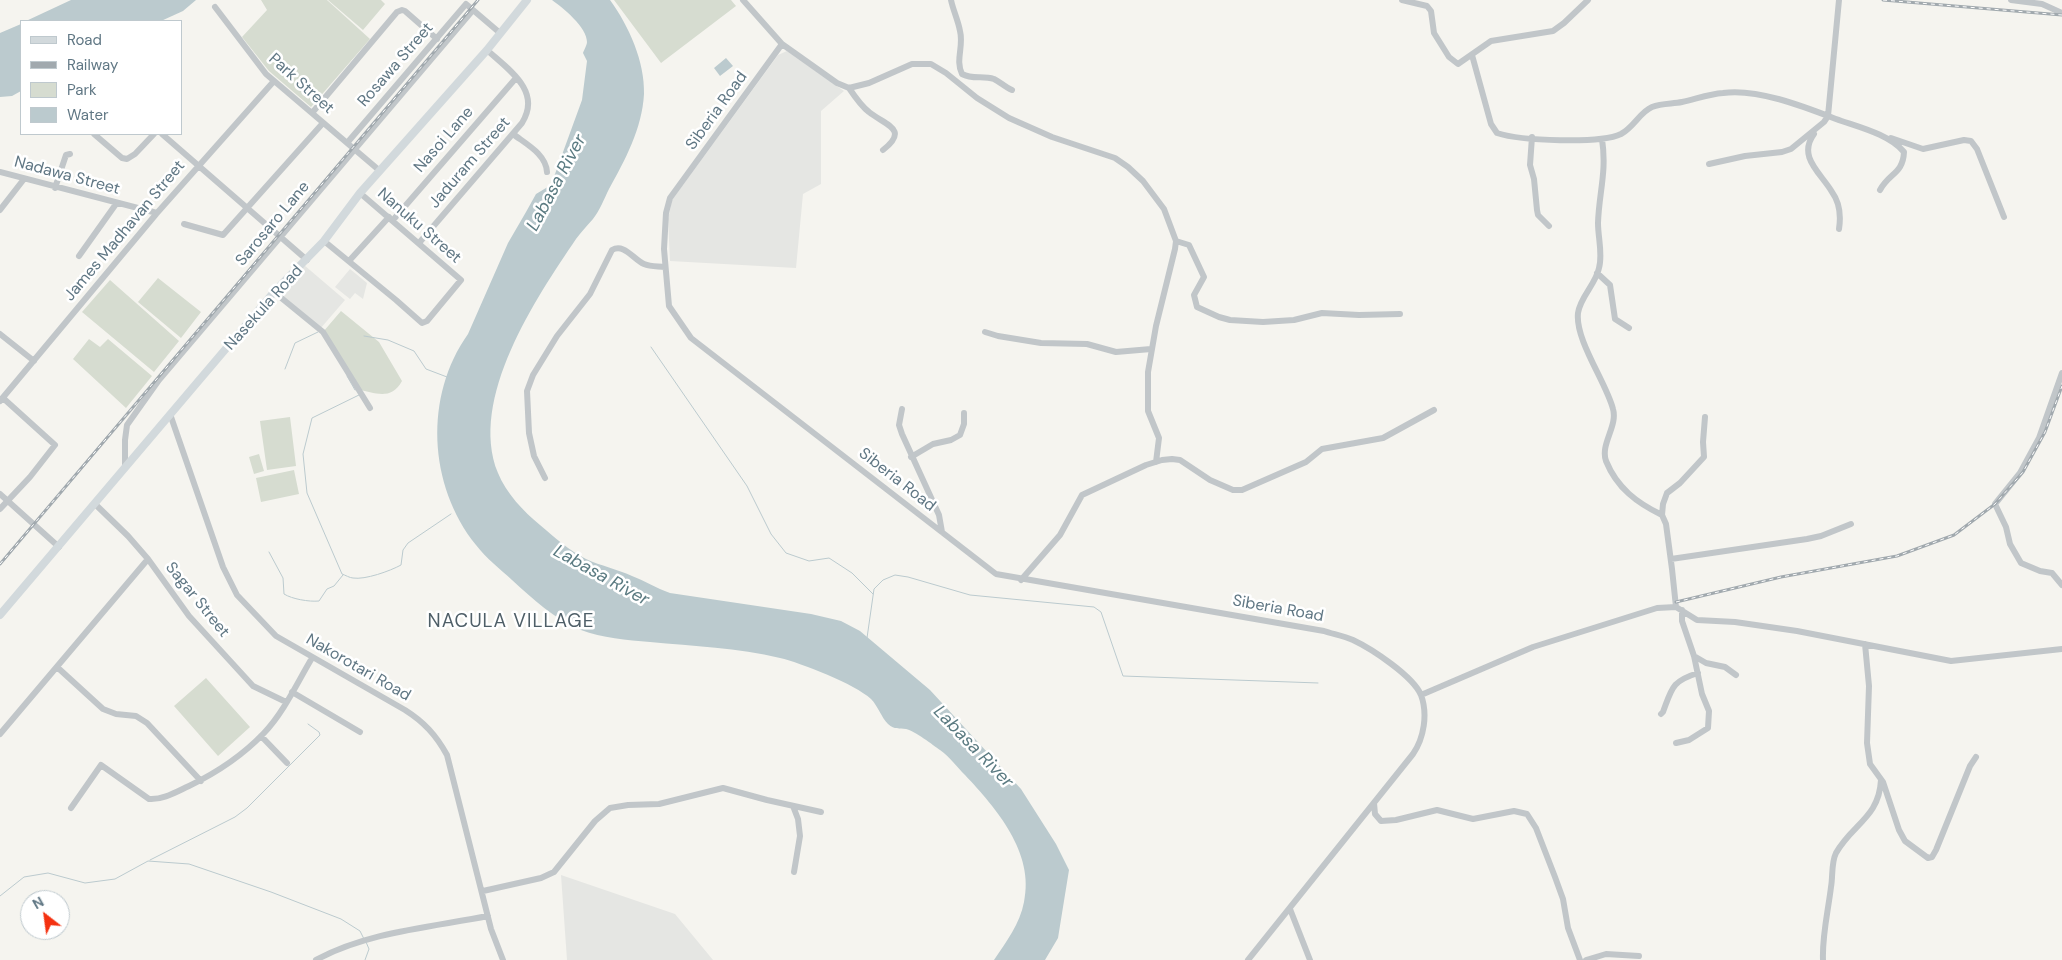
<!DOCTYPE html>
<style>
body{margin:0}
#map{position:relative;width:2062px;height:960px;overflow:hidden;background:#f5f4ef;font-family:"DM Sans",sans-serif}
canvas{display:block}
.legend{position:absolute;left:20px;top:20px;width:162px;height:115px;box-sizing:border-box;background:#fff;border:1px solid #bfc9ce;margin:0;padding:6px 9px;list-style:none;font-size:15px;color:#607784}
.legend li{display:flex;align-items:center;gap:10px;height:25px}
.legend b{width:25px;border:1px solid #bfc9ce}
.north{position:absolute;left:20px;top:890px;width:50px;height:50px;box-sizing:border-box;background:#fff;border:1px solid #bfc9ce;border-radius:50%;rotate:330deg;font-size:14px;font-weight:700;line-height:20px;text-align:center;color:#607784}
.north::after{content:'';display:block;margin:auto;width:18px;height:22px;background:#f43110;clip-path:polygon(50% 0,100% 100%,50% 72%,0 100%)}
</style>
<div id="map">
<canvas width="2062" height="960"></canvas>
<ul class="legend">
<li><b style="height:6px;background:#d2d9dc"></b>Road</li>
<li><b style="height:6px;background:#a1a9ae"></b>Railway</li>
<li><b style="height:14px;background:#d6dcd0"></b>Park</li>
<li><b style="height:14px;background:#bbcace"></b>Water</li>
</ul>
<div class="north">N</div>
</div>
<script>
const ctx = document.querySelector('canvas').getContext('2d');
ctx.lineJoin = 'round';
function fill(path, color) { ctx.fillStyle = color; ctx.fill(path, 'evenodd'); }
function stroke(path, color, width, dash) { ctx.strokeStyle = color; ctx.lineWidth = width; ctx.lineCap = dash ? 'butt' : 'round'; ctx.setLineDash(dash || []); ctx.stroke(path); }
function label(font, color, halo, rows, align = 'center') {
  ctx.font = font + ' "DM Sans",sans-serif'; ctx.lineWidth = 5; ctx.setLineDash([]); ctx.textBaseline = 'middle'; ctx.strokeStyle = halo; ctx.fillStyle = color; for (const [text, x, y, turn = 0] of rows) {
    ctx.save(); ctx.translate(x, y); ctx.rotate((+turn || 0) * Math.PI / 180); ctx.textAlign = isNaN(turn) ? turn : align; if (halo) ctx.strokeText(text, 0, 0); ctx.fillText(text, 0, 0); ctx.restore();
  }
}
fill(new Path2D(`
 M 787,51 L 844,91 L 821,111 L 821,184 L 803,194 L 796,268 L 670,261 L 668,219 L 672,200 L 778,55 Z
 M 304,265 L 345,300 L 320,329 L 279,294 Z
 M 350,269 L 367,283 L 363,299 L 355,293 L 350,299 L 335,287 Z
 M 561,875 L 675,914 L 713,960 L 567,960 Z`), '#e5e6e3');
fill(new Path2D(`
 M 261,0 L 327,0 L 370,39 L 311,107 L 269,71 L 242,37 L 267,10 Z
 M 328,0 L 381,0 L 385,4 L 363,30 Z
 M 614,0 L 731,0 L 736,6 L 661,63 Z
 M 158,278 L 201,312 L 181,338 L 138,302 Z
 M 110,280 L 179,341 L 154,372 L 82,312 Z
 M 341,311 L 379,342 L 402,381 C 391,401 375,393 357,389 L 323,332 Z
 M 89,339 L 100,347 L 108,339 L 152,376 L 126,408 L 73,359 Z
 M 290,417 L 296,466 L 267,470 L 260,421 Z
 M 259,454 L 264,471 L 254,474 L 249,457 Z
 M 294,470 L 299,494 L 261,502 L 256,478 Z
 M 206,678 L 250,727 L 218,756 L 174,706 Z`), '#d6dcd0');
fill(new Path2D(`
 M 71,0 L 196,0 L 183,11 L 161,21 L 26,21 Z
 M 552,0 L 610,0 C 629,26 645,62 644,94 C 642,129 625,160 609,189 C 604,199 600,210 593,219 C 587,226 581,232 576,239 C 536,298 468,399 498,473 C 506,493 524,512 540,525 C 554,537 570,551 586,559 C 601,566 617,569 632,576 C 645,581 656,588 670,593 L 811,614 L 841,621 L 860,631 L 930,690 L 1021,789 L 1056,844 L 1069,870 L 1058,938 L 1045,960 L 994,960 C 1006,942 1020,924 1024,902 C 1035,853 996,808 965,775 C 957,767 950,757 940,750 C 933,745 915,731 906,729 C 899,728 895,730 888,724 C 881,717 878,706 871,699 C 855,684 801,663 780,658 C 738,648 693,646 650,642 C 627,640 602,638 581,630 C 554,619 533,599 512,580 C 500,569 486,558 476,545 C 428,485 424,396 468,334 L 508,243 L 526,212 L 536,194 L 551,185 L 582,100 L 587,61 L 583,53 C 584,50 587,45 587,42 C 587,27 563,8 552,0 Z
 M 21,24 L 21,91 L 12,96 L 0,97 L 0,33 Z
 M 726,58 L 733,66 L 720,76 L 714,68 Z`), '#bbcace');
stroke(new Path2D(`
 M 364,336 L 388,340 L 414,351 L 426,369 L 447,377
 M 651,347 L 747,486 L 771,534 L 786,553 L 809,561 L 829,558 L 852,573 L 873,594
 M 285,369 L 295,343 L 318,332
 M 347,376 L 355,390
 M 359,395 L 312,418 L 303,454 L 307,493 L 342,574 C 345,575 350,578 353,578 C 365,580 390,571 401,565 L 403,550 L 408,543 L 451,514
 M 269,552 L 283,578 L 284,594 C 292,599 309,602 319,601 L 327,589 L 334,586 L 343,575
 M 867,638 L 874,589 L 883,580 L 895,575 L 908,577 L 970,595 L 1094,607 L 1101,612 L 1123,676 L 1318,683
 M 150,860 L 235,817 L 247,808 L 320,735 L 319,732 L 308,724
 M 0,896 L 24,877 L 48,873 L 85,883 L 115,879 L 148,861 L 189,864 L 271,892 L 341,919 L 360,931 L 364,939
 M 365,960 L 369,949 L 366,942`), '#bbcace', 1);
stroke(new Path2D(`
 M 743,0 L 782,44 L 837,83 L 849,88 L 869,83 L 912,64 L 931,64 L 946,73 L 977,98 L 1009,118 L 1052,137 L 1115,158 L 1128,167 L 1143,181 L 1164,209 L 1176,241 L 1175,249 L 1156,326 L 1148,372 L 1148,411 L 1159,438 L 1156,462
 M 951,0 C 953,10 958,20 960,31 C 964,46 955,60 962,74 C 973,80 983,75 994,79 C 1000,82 1005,87 1012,90
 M 1402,0 L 1427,6 L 1431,11 L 1434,33 L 1449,57 L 1458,64 L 1491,41 L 1553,31 L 1564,23 L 1588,0
 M 2011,0 L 2042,4 L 2062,13
 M 215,7 L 266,74 L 380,171
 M 782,44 L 670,198 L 666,213 L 664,249 L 669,306 L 691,338 L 996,574 L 1324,631 C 1333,634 1344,636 1353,640 C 1372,649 1413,676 1421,695 C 1428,714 1424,738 1413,754 L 1248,960
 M 1472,55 L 1491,124 L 1497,133 C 1521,141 1600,144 1621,134 C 1634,127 1640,112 1652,107 C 1662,103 1672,104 1682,102 C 1696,99 1709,94 1723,93 C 1757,88 1805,107 1836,119 C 1858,127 1889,134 1904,152 C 1903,174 1889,173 1880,190
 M 849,88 C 855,97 861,106 869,112 C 885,125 910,129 883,150
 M 312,113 L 397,12 L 402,10 L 405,11 L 437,39
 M 94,134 L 122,158 L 127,159 L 135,154 L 154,134
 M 162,134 L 307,260
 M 513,134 C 526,144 546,154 547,172
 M 1814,134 C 1797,157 1821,173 1832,192 C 1840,203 1841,216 1839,229
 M 1532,137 L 1530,165 L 1534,179 L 1537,210 L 1538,215 L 1549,226
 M 1891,138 L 1923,149 L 1964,140 L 1971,141 L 1977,149 L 2004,217
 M 1602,139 C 1607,172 1599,192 1598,223 C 1598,238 1603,254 1599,268 C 1596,284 1580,297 1578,313 C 1575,340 1606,382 1613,409 C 1618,426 1600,444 1606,461 C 1617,488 1637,503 1662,515
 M 347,143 L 466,4 L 500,33
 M 1709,164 L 1745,156 L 1782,152 L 1791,149 L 1824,122 L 1828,116 L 1839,0
 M 0,172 L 157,213
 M 55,188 L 66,155 L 70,154
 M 0,210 L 24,179
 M 393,220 L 516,78
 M 184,224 L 223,235 L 323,123
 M 324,241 L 396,300 L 422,323 L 427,321 L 461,280 L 360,193
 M 1176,241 L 1189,245 L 1204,277 L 1194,295 L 1197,307 L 1219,317 L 1230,320 L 1263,322 L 1294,320 L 1322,313 L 1359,315 L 1400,314
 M 419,243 L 522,123 C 542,91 509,70 487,50
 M 79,256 L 116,204
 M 349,261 L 389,217
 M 1597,273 L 1610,285 L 1615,319 L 1629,328
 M 274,292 L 323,332 L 370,408
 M 985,332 L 998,336 L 1041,343 L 1087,344 L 1116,352 L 1151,349
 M 0,334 L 34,361
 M 2062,373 L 2039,438 L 2020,473 L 1995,504 L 2006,527 L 2010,544 L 2021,563 L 2040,571 L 2052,573 L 2062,585
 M 0,401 L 157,213 L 274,81
 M 902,409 L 899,425 L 902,434 L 939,515 L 942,532
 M 170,414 L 223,567 L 237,595 L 276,636 L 405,710 C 424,722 436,735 447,755 L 491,929 L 503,960
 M 911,457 L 933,444 L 951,440 L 960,435 L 964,424 L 964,413
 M 125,468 L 125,440 L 127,425 L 159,380 L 473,10
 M 545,478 L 534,456 L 529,433 L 527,391 L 533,375 L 557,336 L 590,294 L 612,250 C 624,243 633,259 644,264 C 651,267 658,266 665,267
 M 0,494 L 59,547
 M 95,504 L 128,536 L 148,559 L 189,616 L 253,686 L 286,702
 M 0,509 L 30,477 L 55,445 L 3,398
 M 1671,559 L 1807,539 L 1821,536 L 1851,524
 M 1021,580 L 1060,535 L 1082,495 L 1146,465 L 1162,460 L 1172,459 L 1180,460 L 1210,480 L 1233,490 L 1242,490 L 1306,462 L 1322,449 L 1383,438 L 1434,410
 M 1676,607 L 1672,569 L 1666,524 L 1662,515 L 1663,504 L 1667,493 L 1680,483 L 1704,457 L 1703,442 L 1705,417
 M 1865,644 L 1869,686 L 1867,743 L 1870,764 L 1883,782 L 1899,830 L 1905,841 L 1928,858 L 1932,857 L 1936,850 L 1970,766 L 1976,757
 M 1694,656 L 1706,663 L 1725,667 L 1736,675
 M 57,667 L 103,709 L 116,714 L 136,716 L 147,723 L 201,781
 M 292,692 L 360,732
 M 1421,695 L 1533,647 L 1657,608 L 1676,607 L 1697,620 L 1735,622 L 1797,631 L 1951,661 L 2062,649
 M 1661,714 L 1663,712 C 1672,688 1672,681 1698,673
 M 0,734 L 148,559
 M 261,736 L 287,763
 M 1676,743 L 1689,740 L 1708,728 L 1709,711 L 1702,694 L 1694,656 L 1682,621 L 1682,610
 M 1374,803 L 1375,814 L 1381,821 L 1396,820 L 1437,810 L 1473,819 L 1514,811 L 1527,814 L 1536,828 L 1555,877 L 1563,899 L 1568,928 L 1580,960
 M 793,806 L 798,819 L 800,836 L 794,872
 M 71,808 L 101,765 L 149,799 C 163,800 176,792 189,786 C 216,773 243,755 264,733 C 284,712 297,683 312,658
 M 483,891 L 541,878 L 554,872 L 595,821 L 610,808 L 628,805 L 659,804 L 723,788 L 767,800 L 821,812
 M 1290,909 L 1310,960
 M 316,960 C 367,932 432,927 488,916
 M 1586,960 L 1606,954 L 1639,956
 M 1823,960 C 1822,935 1828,912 1831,887 C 1833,877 1831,863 1836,853 C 1852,824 1879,818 1881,780`), '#c1c6c9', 6);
stroke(new Path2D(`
 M 0,615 L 274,292 L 324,241 L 360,193 L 487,50 L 527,0`), '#d2d9dc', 8);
const rail = new Path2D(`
 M 1883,0 L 2062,15
 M 0,564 L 478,0
 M 1676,602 L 1781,577 L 1897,556 L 1954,535 L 1995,504 L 2023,472 L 2045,432 L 2062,386`);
stroke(rail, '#a1a9ae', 3);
stroke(rail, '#fff', 1, [4]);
label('16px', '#607784', '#fff', [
 ["Rosawa Street",396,65,-49],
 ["Park Street",301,84,42],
 ["Siberia Road",717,111,-54],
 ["Nasoi Lane",444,140,-49],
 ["Jaduram Street",470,163,-49],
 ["Nadawa Street",67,176,15],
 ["Sarosaro Lane",273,224,-50],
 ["Nanuku Street",419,226,41],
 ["James Madhavan Street",125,231,-50],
 ["Nasekula Road",264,308,-48],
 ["Siberia Road",897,480,38],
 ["Sagar Street",197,600,51],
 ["Siberia Road",1278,609,10],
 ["Nakorotari Road",358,668,30]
]);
label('italic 18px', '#5b7b82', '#fff', [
 ["Labasa River",557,183,-62],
 ["Labasa River",601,576,29],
 ["Labasa River",973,747,46]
]);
ctx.letterSpacing = '1px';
label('19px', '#4f5f68', '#fff', [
 ["NACULA VILLAGE",511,622]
]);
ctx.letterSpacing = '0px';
</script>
